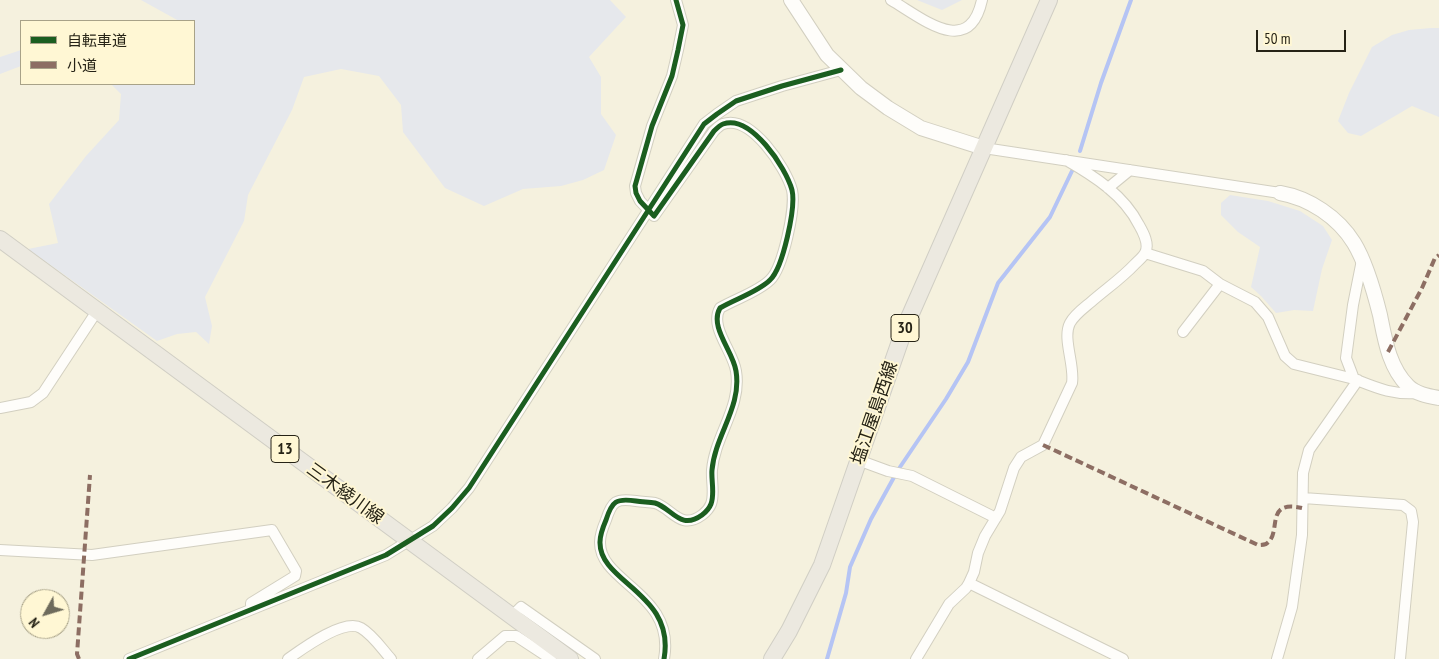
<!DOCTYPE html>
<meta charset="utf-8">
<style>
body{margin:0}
#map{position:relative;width:1439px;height:659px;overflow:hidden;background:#f5f1de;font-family:"PT Sans Narrow","Noto Sans JP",sans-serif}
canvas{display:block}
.legend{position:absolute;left:20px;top:20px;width:175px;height:65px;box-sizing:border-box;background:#fff7d4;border:1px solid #a8a288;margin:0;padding:6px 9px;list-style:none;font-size:15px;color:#262316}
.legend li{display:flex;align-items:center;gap:10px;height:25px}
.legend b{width:25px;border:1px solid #a8a288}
.north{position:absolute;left:20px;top:589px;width:50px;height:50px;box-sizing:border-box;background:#fff7d4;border:1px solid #a8a288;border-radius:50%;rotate:231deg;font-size:14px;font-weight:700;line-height:20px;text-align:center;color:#262316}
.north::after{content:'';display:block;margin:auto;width:18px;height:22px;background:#6e6b5c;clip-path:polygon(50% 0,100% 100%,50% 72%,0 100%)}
.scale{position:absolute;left:1256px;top:30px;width:90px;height:22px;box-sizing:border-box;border:2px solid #262316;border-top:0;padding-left:6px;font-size:15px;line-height:18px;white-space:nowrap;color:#262316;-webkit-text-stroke:4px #fff7d4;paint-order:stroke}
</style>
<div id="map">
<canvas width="1439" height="659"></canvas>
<ul class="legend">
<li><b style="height:6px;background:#1b5e20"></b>自転車道</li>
<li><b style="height:6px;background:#8d6e63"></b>小道</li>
</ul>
<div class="north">N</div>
<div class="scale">50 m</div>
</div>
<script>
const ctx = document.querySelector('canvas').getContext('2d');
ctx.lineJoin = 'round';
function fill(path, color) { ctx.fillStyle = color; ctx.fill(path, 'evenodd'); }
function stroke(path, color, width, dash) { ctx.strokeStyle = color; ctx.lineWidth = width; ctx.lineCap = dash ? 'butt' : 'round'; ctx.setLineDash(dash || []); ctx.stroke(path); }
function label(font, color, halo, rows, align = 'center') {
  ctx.font = font + ' "PT Sans Narrow","Noto Sans JP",sans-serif'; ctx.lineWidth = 4; ctx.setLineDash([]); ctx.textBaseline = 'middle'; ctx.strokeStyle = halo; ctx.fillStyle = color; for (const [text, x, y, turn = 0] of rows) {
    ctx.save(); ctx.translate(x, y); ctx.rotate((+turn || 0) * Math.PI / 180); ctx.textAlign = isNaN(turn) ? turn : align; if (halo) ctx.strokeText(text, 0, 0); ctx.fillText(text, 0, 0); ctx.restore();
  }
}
fill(new Path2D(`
 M 141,0 L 610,0 L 626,17 L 589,57 L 601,77 L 601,114 L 616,135 L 604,170 L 583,180 L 561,186 L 523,189 L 484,206 L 445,188 L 403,132 L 401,105 L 379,76 L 341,69 L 304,77 L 292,110 L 248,195 L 244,221 L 205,297 L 212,326 L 209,344 L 196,332 L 177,334 L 157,341 L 28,249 L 58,243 L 49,204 L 86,156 L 119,120 L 121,94 L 111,84 L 194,84 L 194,21 L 179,21 Z
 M 917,0 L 962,0 L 942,10 Z
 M 1431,28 L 1439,28 L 1439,117 L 1412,106 L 1361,136 L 1348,133 L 1338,121 L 1349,93 L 1372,47 L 1392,35 L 1409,30 Z
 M 21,50 L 21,66 L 0,74 L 0,57 Z
 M 1230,195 L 1268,201 L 1300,211 L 1323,226 L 1332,240 L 1322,269 L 1313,311 L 1294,310 L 1276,313 L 1261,296 L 1251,287 L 1260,247 L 1238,232 L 1221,215 L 1221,203 Z`), '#e6e8ec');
stroke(new Path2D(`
 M 1080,151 L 1101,83 L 1131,0
 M 827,659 L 846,593 L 850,567 L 871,519 L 898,470 L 946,399 L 968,362 L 998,283 L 1050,217 L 1072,171`), '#b5c4f4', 4);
const street = new Path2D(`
 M 891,0 C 922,18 969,59 982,0
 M 984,148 L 1280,193
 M 1108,188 L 1130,170
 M 1145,253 L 1203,271 L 1220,284 L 1255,302 L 1268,317 L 1285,356 L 1294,364 L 1354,379
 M 1362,260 L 1353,305 L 1346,358 L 1354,379 C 1377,388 1392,395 1417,393
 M 1183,332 L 1220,284
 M 0,408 L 31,402 L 43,393 L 97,311
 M 858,460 L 888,471 L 912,476 L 996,518
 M 1303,498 L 1403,505 L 1411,511 L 1413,522 L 1400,659
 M 0,550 L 92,555 L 272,530 L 296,571 L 295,576 L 251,603 L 251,605
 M 969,583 L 1123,659
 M 512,616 L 521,607 L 595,659
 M 129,659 L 386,555 L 433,526 L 452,508 L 469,488 L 704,124 L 717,114 L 736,101 L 782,86 L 841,70
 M 288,659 C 302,649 344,618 361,628 C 373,635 382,649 391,659
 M 478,659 L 505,636 L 516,636 L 551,659
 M 664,659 C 676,593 599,583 600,542 C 600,534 603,527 606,520 C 612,501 616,498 636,501 C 642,502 649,502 655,503 C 672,508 680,531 702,515 C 706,512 709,509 711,504 C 715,494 711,480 712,470 C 715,435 742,407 736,371 C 733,351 709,327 720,308 C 735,299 758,292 770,280 C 783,268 796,207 792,190 C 786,168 751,114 723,124 C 720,125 716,129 714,131 L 654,216 L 640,201 L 636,193 L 635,186 L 652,126 L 672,76 L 678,50 L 683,25 L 676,0
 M 916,659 L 949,604 L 966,588 L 969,583 L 974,572 L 978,553 L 985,536 L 1000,511 L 1014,468 L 1021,457 L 1043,445 L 1072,383 C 1075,365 1062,338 1070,323 C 1075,314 1084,308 1091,302 C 1106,289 1122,278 1135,264 C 1138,261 1143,257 1145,253 C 1150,244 1143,232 1139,225 C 1124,195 1094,176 1066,160
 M 1277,659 L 1292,607 L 1302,535 L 1303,473 L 1309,450 L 1358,380`);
const secondary = new Path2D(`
 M 791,0 L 827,55 L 861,88 L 888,108 L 921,128 L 984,148
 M 1280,193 C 1309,198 1338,217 1354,243 C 1365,261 1375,295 1380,315 C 1385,340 1389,367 1408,386 C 1416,394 1428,396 1439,398`);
const primary = new Path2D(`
 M 0,239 L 570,659
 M 772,659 L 789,631 L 822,565 L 905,327 L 1049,0`);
stroke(street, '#d2cfc0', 12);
stroke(secondary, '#d2cfc0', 16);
stroke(primary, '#d0cec4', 18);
stroke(street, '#fefdfa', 10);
stroke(secondary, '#fefdfa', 14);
stroke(primary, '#ece9e0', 16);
stroke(new Path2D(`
 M 1388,352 L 1422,288 L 1435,258 L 1439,255
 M 1043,445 L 1258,545 C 1260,545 1263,545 1266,544 C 1283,534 1263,499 1302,508
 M 79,659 L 77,654 L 90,475`), '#8d6e63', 4, [8, 4]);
stroke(new Path2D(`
 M 129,659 L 386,555 L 433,526 L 452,508 L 469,488 L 704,124 L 717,114 L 736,101 L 782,86 L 841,70
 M 664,659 C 676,593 599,583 600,542 C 600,534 603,527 606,520 C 612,501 616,498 636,501 C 642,502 649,502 655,503 C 672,508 680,531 702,515 C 706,512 709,509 711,504 C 715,494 711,480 712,470 C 715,435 742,407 736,371 C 733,351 709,327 720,308 C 735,299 758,292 770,280 C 783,268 796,207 792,190 C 786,168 751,114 723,124 C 720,125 716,129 714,131 L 654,216 L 640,201 L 636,193 L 635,186 L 652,126 L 672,76 L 678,50 L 683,25 L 676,0`), '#1b5e20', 5);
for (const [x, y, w] of [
 [905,328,28],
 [285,449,28]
]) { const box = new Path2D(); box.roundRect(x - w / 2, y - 13.5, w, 27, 4); ctx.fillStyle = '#fff7d4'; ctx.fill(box); stroke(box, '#262316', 1); }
label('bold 16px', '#262316', null, [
 ["30",905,328],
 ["13",285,449]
]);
label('18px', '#262316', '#fff7d4', [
 ["塩江屋島西線",875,413,-71],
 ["三木綾川線",345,494,36]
]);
</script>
